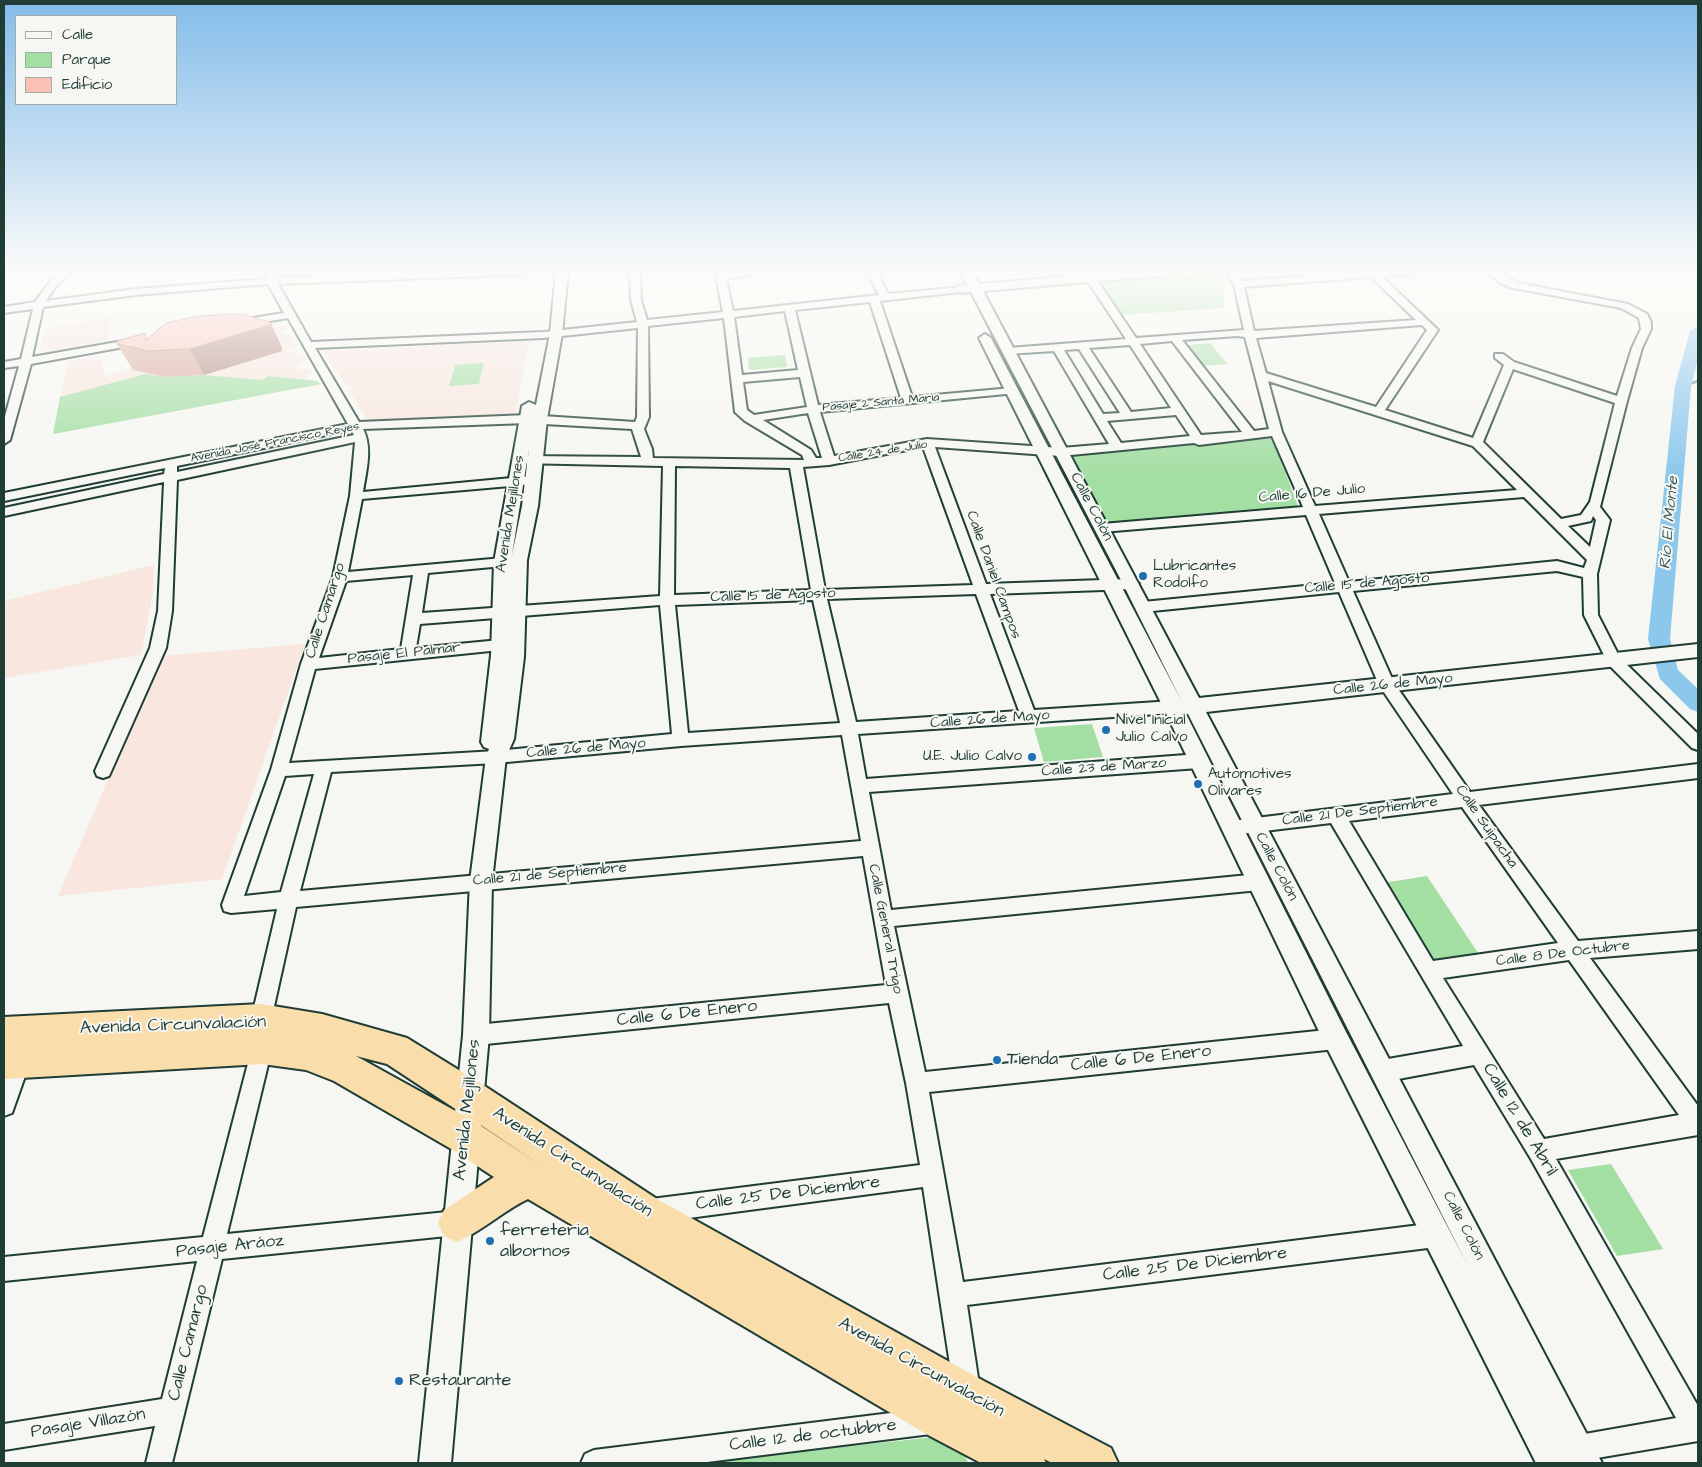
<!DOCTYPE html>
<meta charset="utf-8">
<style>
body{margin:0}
#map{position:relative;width:1702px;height:1467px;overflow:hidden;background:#f6f6f2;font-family:"Architects Daughter",sans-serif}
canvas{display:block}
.frame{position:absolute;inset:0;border:5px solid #1f3d34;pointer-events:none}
.legend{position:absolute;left:15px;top:15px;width:162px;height:90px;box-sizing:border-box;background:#f6f6f2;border:1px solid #a0aca6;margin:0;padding:6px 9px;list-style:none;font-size:15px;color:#1f3d34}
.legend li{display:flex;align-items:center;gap:10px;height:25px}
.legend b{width:25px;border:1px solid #a0aca6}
</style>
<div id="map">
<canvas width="1702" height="1467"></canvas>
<div class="frame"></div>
<ul class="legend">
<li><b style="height:6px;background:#f6f6f2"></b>Calle</li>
<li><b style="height:14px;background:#a3dea3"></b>Parque</li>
<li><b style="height:14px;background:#fbc0b3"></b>Edificio</li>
</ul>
</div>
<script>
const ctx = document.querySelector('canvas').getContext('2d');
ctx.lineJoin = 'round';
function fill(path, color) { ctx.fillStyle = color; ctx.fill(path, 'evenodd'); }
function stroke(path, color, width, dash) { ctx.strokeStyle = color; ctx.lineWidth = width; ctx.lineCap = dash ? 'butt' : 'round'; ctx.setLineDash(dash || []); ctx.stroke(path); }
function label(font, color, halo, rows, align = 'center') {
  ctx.font = font + ' "Architects Daughter",sans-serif'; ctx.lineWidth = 4; ctx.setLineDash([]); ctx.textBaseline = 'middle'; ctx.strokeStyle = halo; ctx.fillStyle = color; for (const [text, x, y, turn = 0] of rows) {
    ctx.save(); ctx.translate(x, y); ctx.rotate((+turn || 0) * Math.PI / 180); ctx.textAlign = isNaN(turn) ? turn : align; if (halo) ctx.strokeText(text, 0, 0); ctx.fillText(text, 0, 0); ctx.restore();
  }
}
fill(new Path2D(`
 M 1243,271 L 1358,271 L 1251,280 Z
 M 111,317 L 108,343 L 45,354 L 40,352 L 45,329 Z
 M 276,320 L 282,321 L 287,329 L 282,330 L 282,333 L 289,334 L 297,346 L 288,349 L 289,351 L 302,354 L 306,360 L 295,369 L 312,370 L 306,379 L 317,381 L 321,384 L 53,434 L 68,361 L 81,359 L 102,360 L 105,376 L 160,358 L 193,335 Z
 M 523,341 L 529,342 L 516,412 L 510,415 L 368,421 L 349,390 L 352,389 L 351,385 L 346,385 L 322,351 Z
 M 154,565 L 153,593 L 141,655 L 4,678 L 4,601 Z
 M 305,644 L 222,879 L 58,896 L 161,656 Z`), '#f8e6df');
fill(new Path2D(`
 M 1222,272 L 1225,308 L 1119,315 L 1097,282 Z
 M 1210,343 L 1227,364 L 1203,366 L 1187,345 Z
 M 785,355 L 787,367 L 749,370 L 748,358 Z
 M 484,363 L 479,384 L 449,386 L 455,365 Z
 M 145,374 L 165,377 L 204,375 L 262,380 L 268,376 L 317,381 L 321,384 L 53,434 L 60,397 Z
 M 1272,437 L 1298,506 L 1107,523 L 1067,454 Z
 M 1092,724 L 1103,757 L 1044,762 L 1034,728 Z
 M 1427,876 L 1480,956 L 1433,964 L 1383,883 Z
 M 1611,1164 L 1663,1249 L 1617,1256 L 1568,1170 Z
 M 944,1436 L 960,1443 L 968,1463 L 695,1463 Z`), '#a3dea3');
stroke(new Path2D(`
 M 1683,386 L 1698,381`), '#6090a2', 2.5);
fill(new Path2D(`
 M 1698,326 L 1698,359 L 1691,386 L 1670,639 L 1678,670 L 1698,689 L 1698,712 L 1690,709 L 1660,679 L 1648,639 L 1675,386 L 1690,331 Z`), '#8cc7ec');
const minor = new Path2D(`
 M 61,271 L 72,271 L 56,286 L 46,301 L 136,289 L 266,279 L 268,271 L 278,271 L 275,278 L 434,271 L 538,271 L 533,274 L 278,284 L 311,342 L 543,332 L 637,322 L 631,300 L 630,271 L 640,271 L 641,300 L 647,320 L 723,312 L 715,271 L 725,271 L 725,273 L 765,271 L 726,279 L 733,311 L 879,295 L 867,271 L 877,271 L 888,294 L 963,287 L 965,289 L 960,292 L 880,301 L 912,397 L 1012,388 L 1016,389 L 1016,393 L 820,412 L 834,456 L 927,439 L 1061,448 L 1109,444 L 1054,351 L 1008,354 L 1003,351 L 1008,348 L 1126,339 L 1081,271 L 1091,271 L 1136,338 L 1244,330 L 1234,284 L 1225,271 L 1235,271 L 1242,281 L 1372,271 L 1422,271 L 1417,274 L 1381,276 L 1438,330 L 1385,410 L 1473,438 L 1504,365 L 1495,358 L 1495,354 L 1503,354 L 1514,362 L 1617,396 L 1632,348 L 1641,329 L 1639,318 L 1621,308 L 1513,288 L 1502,284 L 1485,271 L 1497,271 L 1518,283 L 1628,304 L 1647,314 L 1651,322 L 1651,329 L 1642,348 L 1627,401 L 1600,507 L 1610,520 L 1597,574 L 1598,615 L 1620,658 L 1698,734 L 1698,750 L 1692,748 L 1609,665 L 1584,615 L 1583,577 L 1557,571 L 1353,591 L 1394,683 L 1470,792 L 1698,764 L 1698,778 L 1479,805 L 1578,941 L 1698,931 L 1698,949 L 1590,958 L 1698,1106 L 1698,1135 L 1556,1159 L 1698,1406 L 1698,1441 L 1579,1461 L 1570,1457 L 1566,1448 L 1570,1439 L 1579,1435 L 1676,1418 L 1531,1159 L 1474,1065 L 1382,1082 L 1375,1078 L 1371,1071 L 1375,1064 L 1382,1060 L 1463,1046 L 1331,823 L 1231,835 L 1225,833 L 1222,828 L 1225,823 L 1231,821 L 1453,794 L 1379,685 L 1339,592 L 1143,612 L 1136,607 L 1143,602 L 1335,583 L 1306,515 L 1102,532 L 1095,528 L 1102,524 L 1303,507 L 1272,436 L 1199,445 L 1194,443 L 1061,456 L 935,447 L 986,584 L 1132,579 L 1139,584 L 1132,589 L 990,594 L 1034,710 L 1173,701 L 1179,703 L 1181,707 L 1179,711 L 1173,713 L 858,734 L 866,779 L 1199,754 L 1205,756 L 1207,761 L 1205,766 L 1199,768 L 869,792 L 891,910 L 1259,874 L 1266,876 L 1268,882 L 1266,888 L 1259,890 L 894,926 L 925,1072 L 1336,1029 L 1343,1032 L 1346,1039 L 1343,1046 L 1336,1049 L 929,1092 L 963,1282 L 1436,1223 L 1444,1227 L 1448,1235 L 1444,1243 L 1436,1247 L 967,1305 L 980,1391 L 976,1400 L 967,1404 L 958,1400 L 954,1391 L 923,1187 L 651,1223 L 643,1219 L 639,1211 L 643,1203 L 651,1199 L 920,1165 L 906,1083 L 889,1003 L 476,1045 L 469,1042 L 466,1035 L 469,1028 L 476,1025 L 886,985 L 863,856 L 296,907 L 271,1020 L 268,1027 L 261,1030 L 254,1027 L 251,1020 L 277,909 L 231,913 L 224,911 L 222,905 L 271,770 L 301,664 L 333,577 L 350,496 L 355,442 L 177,480 L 172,611 L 166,648 L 109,776 L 103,778 L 97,776 L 95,771 L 150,648 L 158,611 L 164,482 L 4,516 L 4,508 L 164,474 L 165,468 L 4,501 L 4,493 L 348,424 L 288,318 L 240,326 L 235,323 L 240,320 L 284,313 L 268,284 L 136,295 L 43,307 L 32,357 L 140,338 L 145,341 L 140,344 L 31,364 L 10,440 L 4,444 L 4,420 L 19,366 L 4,368 L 4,362 L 21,359 L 33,309 L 4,313 L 4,307 L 35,302 L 50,282 ZM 1371,277 L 1416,320 L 1254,331 L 1244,287 ZM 870,302 L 901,398 L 818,405 L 795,310 ZM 785,311 L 798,370 L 742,375 L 734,317 ZM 724,318 L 735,412 L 745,421 L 802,455 L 804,460 L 653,458 L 652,449 L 644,429 L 649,417 L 648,326 ZM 1422,325 L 1427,330 L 1376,407 L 1266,373 L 1256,338 ZM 638,328 L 637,417 L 635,422 L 527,415 L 359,422 L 315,348 L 543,338 ZM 1237,336 L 1245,337 L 1269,429 L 1254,431 L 1182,340 ZM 1172,341 L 1242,432 L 1201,435 L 1140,344 ZM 1130,345 L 1171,408 L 1131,412 L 1089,348 ZM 1079,349 L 1120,413 L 1103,414 L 1064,350 ZM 1513,369 L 1615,403 L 1590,502 L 1581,515 L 1561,519 L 1483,442 ZM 800,377 L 807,407 L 754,415 L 747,410 L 743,382 ZM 1268,381 L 1473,446 L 1517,490 L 1315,506 L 1282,432 ZM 808,413 L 822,458 L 816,458 L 811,450 L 763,420 ZM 1176,415 L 1190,436 L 1121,443 L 1107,421 ZM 527,423 L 632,429 L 641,457 L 521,456 L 517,457 L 515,460 L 517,463 L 663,466 L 660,596 L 422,613 L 428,573 L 514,565 L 521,561 L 514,557 L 348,572 L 362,499 L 533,484 L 539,480 L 533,476 L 363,492 C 366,472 373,448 363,429 ZM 351,430 L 354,435 L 177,472 L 177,466 ZM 923,447 L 973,585 L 825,590 L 803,467 L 829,465 ZM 675,466 L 790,468 L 811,590 L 674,595 ZM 1524,497 L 1587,560 L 1584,568 L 1557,561 L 1349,582 L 1319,514 ZM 1593,516 L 1596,520 L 1590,547 L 1568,526 L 1591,521 ZM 413,575 L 401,649 L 319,658 L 346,581 ZM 976,594 L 1019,711 L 856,722 L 827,599 ZM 813,600 L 840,723 L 688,733 L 675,605 ZM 660,605 L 672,734 L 496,751 L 289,763 L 315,669 L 500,650 L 505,649 L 507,645 L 505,641 L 500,640 L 416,648 L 420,624 ZM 842,735 L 861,841 L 300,891 L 331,772 L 496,763 L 681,746 ZM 314,774 L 281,892 L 244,896 L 285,776 ZM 1462,807 L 1558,943 L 1433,961 L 1349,821 ZM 1569,960 L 1679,1115 L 1544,1139 L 1443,978 Z
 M 262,1038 L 269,1041 L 272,1048 L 227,1234 L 457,1211 L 465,1215 L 469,1223 L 465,1231 L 457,1235 L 222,1259 L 172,1463 L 146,1463 L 155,1426 L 4,1450 L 4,1424 L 162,1399 L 197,1261 L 4,1281 L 4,1257 L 203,1237 L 252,1048 L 255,1041 Z
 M 19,1052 L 26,1055 L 30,1062 L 12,1113 L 4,1116 L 4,1075 L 12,1055 Z
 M 931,1408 L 940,1412 L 944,1421 L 940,1430 L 931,1434 L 699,1463 L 581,1463 L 585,1454 L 594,1450 Z`);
const tertiary = new Path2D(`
 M 556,271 L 568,271 L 562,334 L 547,419 L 538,506 L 527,560 L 524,657 L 514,739 L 506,757 L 492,881 L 489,1035 L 451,1463 L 419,1463 L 463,1035 L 470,881 L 486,757 L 489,749 L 484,747 L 481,742 L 491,655 L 494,562 L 522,406 L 529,402 L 536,405 L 550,334 ZM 529,448 L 522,506 L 512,555 Z
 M 960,271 L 972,271 L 979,284 L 1126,271 L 1178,271 L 1172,275 L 983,291 L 1199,698 L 1698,644 L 1698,657 L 1206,712 L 1602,1463 L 1536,1463 L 1327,1048 L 1163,707 L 979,338 L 985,334 L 991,338 L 1181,700 L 1123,584 L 971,292 L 962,293 L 956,289 L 958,286 L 967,285 ZM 1186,714 L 1188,714 L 1467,1264 L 1345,1030 Z`);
const trunk = new Path2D(`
 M 261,1004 L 322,1014 L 407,1038 L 483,1085 L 657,1199 L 982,1380 L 1111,1448 L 1118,1463 L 1052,1463 L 1044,1459 L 1046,1463 L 981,1463 L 928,1435 L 528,1199 C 503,1211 482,1231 457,1242 L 444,1236 L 438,1223 L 444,1210 L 494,1177 L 453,1150 L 334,1081 L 306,1070 L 262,1064 L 4,1079 L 4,1017 ZM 356,1056 L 387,1064 L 542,1166 L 479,1124 Z`);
stroke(minor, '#1f3d34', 4);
stroke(tertiary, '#1f3d34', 4);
stroke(trunk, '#1f3d34', 4);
fill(minor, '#f6f6f2');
fill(tertiary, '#f6f6f2');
fill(trunk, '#f9deab');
fill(new Path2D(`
 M 270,322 L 282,348 L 282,351 L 204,375 L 165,377 L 133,370 L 117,344 L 148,338 Z`), '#d8a59a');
fill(new Path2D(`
 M 270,322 L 282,348 L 282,351 L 204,375 L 190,349 Z`), '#b0867d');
const building = new Path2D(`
 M 242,314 L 270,322 L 270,325 L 190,349 L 149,351 L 117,344 L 117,341 L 145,333 L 146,340 L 166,323 L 198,316 Z`);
fill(building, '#fbc0b3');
stroke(building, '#b0867d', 1);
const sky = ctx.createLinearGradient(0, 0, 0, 477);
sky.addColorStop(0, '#83bcea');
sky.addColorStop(0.57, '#fbfbf9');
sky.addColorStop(1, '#fbfbf900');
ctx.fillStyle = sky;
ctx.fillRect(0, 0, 1702, 477);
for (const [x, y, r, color] of [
 [1143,576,5,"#1f6fb2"],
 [1106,730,5,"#1f6fb2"],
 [1032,757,5,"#1f6fb2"],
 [1198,784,5,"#1f6fb2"],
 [997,1060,5,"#1f6fb2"],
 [490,1241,5,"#1f6fb2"],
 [399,1381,5,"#1f6fb2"]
]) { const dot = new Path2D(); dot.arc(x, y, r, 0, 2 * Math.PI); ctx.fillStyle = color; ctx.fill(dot); stroke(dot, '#f6f6f2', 2); }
label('12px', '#1f3d34', '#f6f6f2', [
 ["Pasaje 2 Santa Maria",881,403,-5],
 ["Avenida José Francisco Reyes",275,443,-11],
 ["Calle 24 de Julio",883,452,-9]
]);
label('15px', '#1f3d34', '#f6f6f2', [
 ["Calle 16 De Julio",1312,494,-5],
 ["Calle Colón",1091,507,62],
 ["Avenida Mejillones",511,514,-81],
 ["Calle Daniel Campos",993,575,70],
 ["Calle 15 de Agosto",1367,584,-5],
 ["Calle 15 de Agosto",773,596,-2],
 ["Calle Camargo",326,611,-72],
 ["Pasaje El Palmar",404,654,-6],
 ["Calle 26 de Mayo",1393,685,-6],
 ["Calle 26 de Mayo",990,720,-4],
 ["Calle 26 de Mayo",586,749,-5],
 ["Calle 23 de Marzo",1104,768,-4],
 ["Calle 21 De Septiembre",1360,812,-7],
 ["Calle Suipacha",1486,827,55],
 ["Calle Colón",1276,867,62],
 ["Calle 21 de Septiembre",550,875,-5],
 ["Calle General Trigo",885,929,79],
 ["Calle 8 De Octubre",1563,954,-7],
 ["Calle Colón",1463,1226,63]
]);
label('15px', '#1f3d34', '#f6f6f2', [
 ["Lubricantes",1153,567],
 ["Rodolfo",1153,584],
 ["Nivel Inicial",1116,721],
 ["Julio Calvo",1116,738],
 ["U.E. Julio Calvo",1022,757,"right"],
 ["Automotives",1208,775],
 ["Olivares",1208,792]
], 'left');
label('italic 16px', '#355959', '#f6f6f2', [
 ["Río El Monte",1670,523,-85]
]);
label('18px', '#1f3d34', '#f6f6f2', [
 ["Calle 6 De Enero",687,1014,-6],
 ["Avenida Circunvalación",173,1026,-2],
 ["Calle 6 De Enero",1141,1059,-6],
 ["Avenida Mejillones",468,1110,-84],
 ["Calle 12 de Abril",1519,1120,59],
 ["Avenida Circunvalación",572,1163,33],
 ["Calle 25 De Diciembre",788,1194,-7],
 ["Pasaje Aráoz",230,1247,-6],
 ["Calle 25 De Diciembre",1195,1265,-7],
 ["Calle Camargo",189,1343,-76],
 ["Avenida Circunvalación",921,1368,29],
 ["Pasaje Villazón",88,1424,-9],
 ["Calle 12 de octubbre",813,1436,-7]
]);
label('18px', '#1f3d34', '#f6f6f2', [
 ["Tienda",1007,1060],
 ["ferreteria",500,1231],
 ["albornos",500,1252],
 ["Restaurante",409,1381]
], 'left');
</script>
